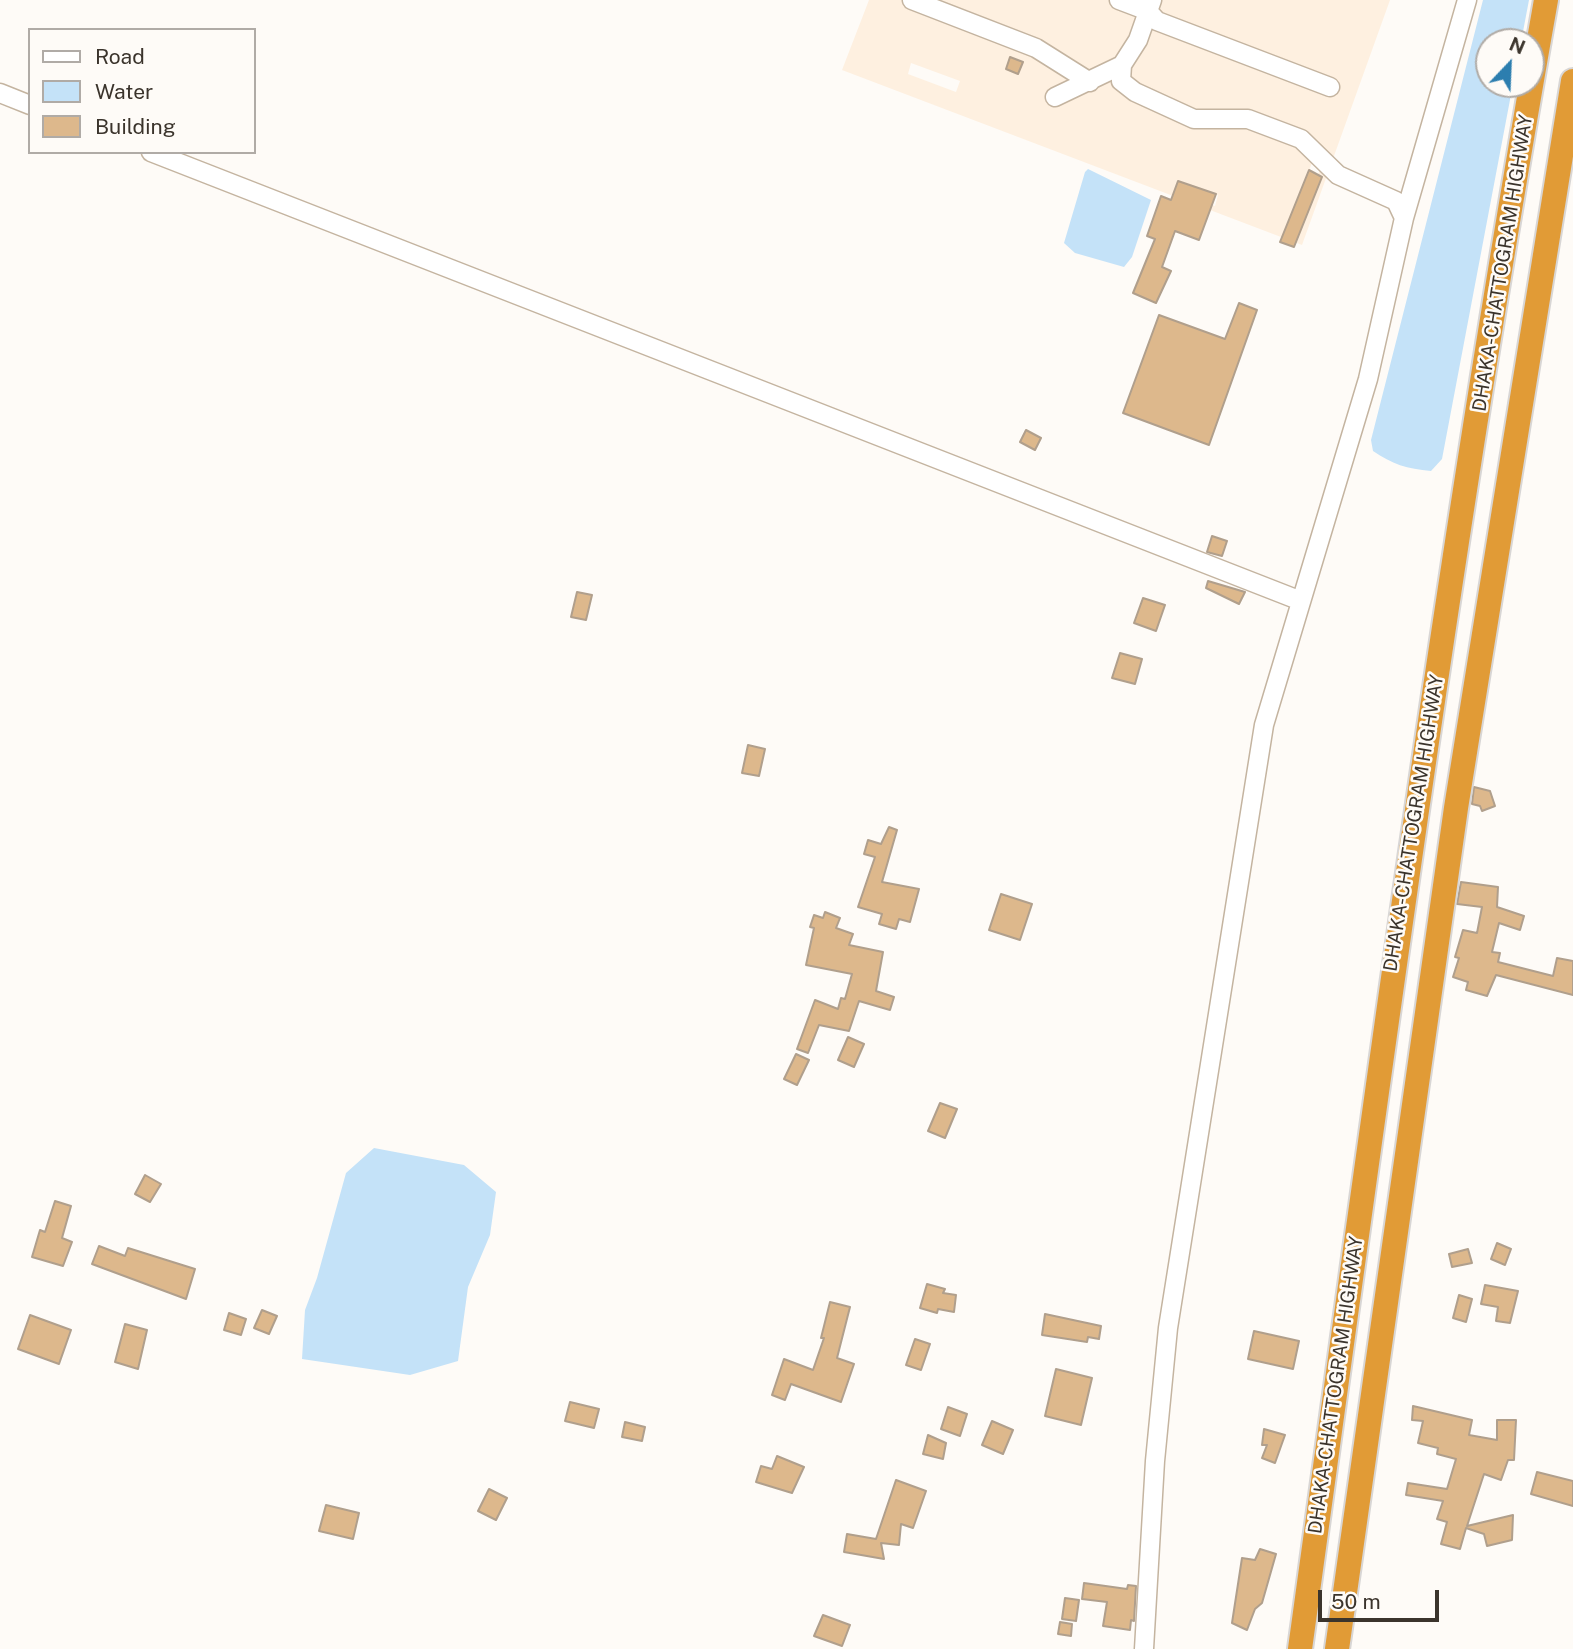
<!DOCTYPE html>
<style>
body{margin:0}
#map{position:relative;width:1573px;height:1649px;overflow:hidden;background:#fefbf7;font-family:"Public Sans",sans-serif}
canvas{display:block}
.legend{position:absolute;left:28px;top:28px;width:228px;height:126px;box-sizing:border-box;background:#fefbf7;border:2px solid #b0aba6;margin:0;padding:9px 12px;list-style:none;font-size:21px;color:#3b342c}
.legend li{display:flex;align-items:center;gap:14px;height:35px}
.legend b{width:35px;border:2px solid #b0aba6}
.north{position:absolute;left:1475px;top:28px;width:70px;height:70px;box-sizing:border-box;background:#fefbf7;border:2px solid #b0aba6;border-radius:50%;rotate:23deg;font-size:19px;font-weight:700;line-height:28px;text-align:center;color:#3b342c}
.north::after{content:'';display:block;margin:auto;width:24px;height:32px;background:#2c7eaf;clip-path:polygon(50% 0,100% 100%,50% 72%,0 100%)}
.scale{position:absolute;left:1318px;top:1590px;width:121px;height:32px;box-sizing:border-box;border:4px solid #3b342c;border-top:0;padding-left:9px;font-size:21px;line-height:24px;white-space:nowrap;color:#3b342c;-webkit-text-stroke:5px #fefbf7;paint-order:stroke}
</style>
<div id="map">
<canvas width="1573" height="1649"></canvas>
<ul class="legend">
<li><b style="height:9px;background:#fff"></b>Road</li>
<li><b style="height:19px;background:#c4e2f8"></b>Water</li>
<li><b style="height:19px;background:#ddb88c"></b>Building</li>
</ul>
<div class="north">N</div>
<div class="scale">50 m</div>
</div>
<script>
const ctx = document.querySelector('canvas').getContext('2d');
ctx.lineJoin = 'round';
function fill(path, color) { ctx.fillStyle = color; ctx.fill(path, 'evenodd'); }
function stroke(path, color, width, dash) { ctx.strokeStyle = color; ctx.lineWidth = width; ctx.lineCap = dash ? 'butt' : 'round'; ctx.setLineDash(dash || []); ctx.stroke(path); }
function label(font, color, halo, rows, align = 'center') {
  ctx.font = font + ' "Public Sans",sans-serif'; ctx.lineWidth = 5; ctx.setLineDash([]); ctx.textBaseline = 'middle'; ctx.strokeStyle = halo; ctx.fillStyle = color; for (const [text, x, y, turn = 0] of rows) {
    ctx.save(); ctx.translate(x, y); ctx.rotate((+turn || 0) * Math.PI / 180); ctx.textAlign = isNaN(turn) ? turn : align; if (halo) ctx.strokeText(text, 0, 0); ctx.fillText(text, 0, 0); ctx.restore();
  }
}
fill(new Path2D(`
 M 869,0 L 1390,0 L 1302,245 L 842,70 ZM 911,63 L 960,81 L 956,92 L 908,74 ZM 1312,163 L 1321,167 L 1312,189 L 1303,185 ZM 1178,181 L 1218,195 L 1215,206 L 1174,192 Z`), '#fef0e0');
fill(new Path2D(`
 M 1483,0 L 1529,0 L 1521,42 L 1489,42 L 1489,84 L 1513,84 L 1442,459 L 1431,471 C 1407,469 1392,464 1373,451 L 1371,440 Z
 M 1088,169 L 1151,200 L 1132,257 L 1124,267 L 1075,253 L 1064,243 L 1085,172 Z
 M 374,1148 L 464,1165 L 496,1192 L 490,1235 L 468,1287 L 458,1361 L 410,1375 L 302,1359 L 305,1310 L 317,1278 L 346,1173 Z`), '#c4e2f8');
const building = new Path2D(`
 M 1010,57 L 1023,62 L 1018,74 L 1006,69 Z
 M 1309,170 L 1322,177 L 1294,247 L 1280,242 Z
 M 1178,181 L 1216,194 L 1199,240 L 1175,231 L 1162,267 L 1171,271 L 1156,303 L 1133,293 L 1155,239 L 1147,236 L 1161,196 L 1171,200 Z
 M 1239,303 L 1257,310 L 1209,445 L 1123,413 L 1159,315 L 1225,339 Z
 M 1026,430 L 1041,438 L 1035,450 L 1020,442 Z
 M 1212,536 L 1227,541 L 1222,556 L 1207,552 Z
 M 1208,581 L 1245,592 L 1239,604 L 1206,588 Z
 M 577,592 L 592,595 L 586,620 L 571,617 Z
 M 1143,598 L 1165,605 L 1156,631 L 1134,623 Z
 M 1120,653 L 1142,659 L 1135,684 L 1112,678 Z
 M 748,745 L 765,749 L 759,776 L 742,773 Z
 M 1474,787 L 1490,791 L 1495,806 L 1482,811 L 1480,806 L 1472,804 Z
 M 889,827 L 897,830 L 882,882 L 919,889 L 910,922 L 899,919 L 896,929 L 879,924 L 882,914 L 858,907 L 875,857 L 864,854 L 868,840 L 881,844 Z
 M 1461,882 L 1498,887 L 1497,907 L 1524,916 L 1520,930 L 1499,923 L 1492,952 L 1500,953 L 1498,962 L 1553,976 L 1557,958 L 1573,961 L 1573,995 L 1496,975 L 1487,996 L 1466,990 L 1468,982 L 1453,977 L 1459,958 L 1455,957 L 1463,930 L 1477,933 L 1482,907 L 1457,904 Z
 M 1001,894 L 1032,904 L 1020,940 L 989,930 Z
 M 825,912 L 840,918 L 836,928 L 853,934 L 849,945 L 883,952 L 876,991 L 894,997 L 890,1010 L 859,1001 L 849,1031 L 819,1025 L 808,1053 L 797,1049 L 815,1000 L 838,1009 L 841,998 L 845,999 L 852,974 L 806,965 L 814,928 L 810,927 L 814,915 L 823,918 Z
 M 848,1037 L 864,1044 L 854,1067 L 838,1060 Z
 M 796,1054 L 809,1060 L 797,1085 L 784,1079 Z
 M 940,1103 L 957,1109 L 945,1138 L 928,1131 Z
 M 145,1175 L 161,1184 L 150,1202 L 135,1194 Z
 M 55,1201 L 71,1206 L 62,1238 L 72,1242 L 63,1266 L 32,1257 L 40,1230 L 45,1232 Z
 M 1497,1243 L 1511,1249 L 1505,1265 L 1491,1259 Z
 M 99,1246 L 125,1256 L 128,1248 L 195,1269 L 186,1299 L 92,1264 Z
 M 1468,1249 L 1472,1263 L 1452,1267 L 1449,1254 Z
 M 927,1284 L 945,1289 L 943,1293 L 956,1295 L 954,1312 L 938,1309 L 937,1313 L 920,1308 Z
 M 1485,1285 L 1518,1291 L 1510,1323 L 1496,1321 L 1498,1307 L 1481,1304 Z
 M 1459,1295 L 1472,1299 L 1466,1322 L 1453,1318 Z
 M 830,1302 L 850,1307 L 837,1358 L 854,1364 L 841,1402 L 791,1384 L 785,1400 L 772,1395 L 784,1359 L 813,1370 L 824,1338 L 821,1338 Z
 M 262,1310 L 277,1316 L 269,1334 L 254,1328 Z
 M 229,1313 L 246,1319 L 241,1335 L 224,1330 Z
 M 1045,1314 L 1101,1326 L 1099,1339 L 1088,1337 L 1087,1342 L 1042,1335 Z
 M 30,1315 L 71,1330 L 59,1364 L 18,1349 Z
 M 125,1324 L 147,1330 L 138,1369 L 115,1362 Z
 M 1254,1331 L 1299,1341 L 1293,1369 L 1248,1359 Z
 M 915,1339 L 930,1344 L 921,1370 L 906,1365 Z
 M 1056,1369 L 1092,1378 L 1081,1425 L 1045,1416 Z
 M 570,1402 L 599,1409 L 594,1428 L 565,1421 Z
 M 1413,1406 L 1472,1420 L 1469,1435 L 1497,1440 L 1497,1420 L 1516,1420 L 1514,1460 L 1508,1460 L 1501,1480 L 1484,1474 L 1467,1526 L 1513,1515 L 1512,1540 L 1487,1546 L 1484,1534 L 1466,1528 L 1460,1549 L 1441,1544 L 1447,1522 L 1437,1519 L 1443,1501 L 1406,1495 L 1408,1483 L 1447,1489 L 1456,1459 L 1437,1454 L 1438,1448 L 1418,1443 L 1423,1421 L 1412,1420 Z
 M 948,1407 L 967,1414 L 960,1436 L 941,1429 Z
 M 992,1421 L 1013,1430 L 1003,1454 L 982,1445 Z
 M 625,1422 L 645,1427 L 642,1441 L 622,1437 Z
 M 1264,1429 L 1285,1435 L 1275,1463 L 1262,1458 L 1267,1445 L 1262,1445 Z
 M 928,1435 L 946,1443 L 943,1459 L 923,1454 Z
 M 777,1456 L 804,1467 L 792,1493 L 756,1482 L 761,1466 L 772,1469 Z
 M 1537,1472 L 1573,1481 L 1573,1506 L 1531,1494 Z
 M 896,1480 L 926,1491 L 913,1528 L 901,1524 L 899,1545 L 881,1543 L 884,1559 L 844,1552 L 847,1534 L 876,1539 Z
 M 489,1489 L 507,1498 L 496,1520 L 478,1511 Z
 M 326,1505 L 359,1513 L 353,1539 L 319,1531 Z
 M 1260,1549 L 1276,1554 L 1262,1603 L 1255,1609 L 1247,1630 L 1232,1623 L 1242,1558 L 1255,1560 Z
 M 1084,1583 L 1127,1589 L 1128,1585 L 1136,1586 L 1134,1621 L 1131,1620 L 1130,1630 L 1103,1626 L 1107,1602 L 1082,1599 Z
 M 1065,1598 L 1079,1600 L 1076,1621 L 1062,1619 Z
 M 823,1615 L 850,1625 L 842,1646 L 814,1636 Z
 M 1060,1622 L 1072,1624 L 1071,1636 L 1058,1634 Z`);
fill(building, '#ddb88c');
stroke(building, '#b09f8c', 2);
const minor = new Path2D(`
 M 912,0 L 1036,48 L 1090,82
 M 1119,0 L 1148,11 L 1157,21 L 1330,87
 M 1152,0 L 1138,40 L 1122,65 L 1121,81 L 1135,92 L 1194,119 L 1248,119 L 1301,139 L 1338,175 L 1396,201 L 1404,218
 M 0,93 L 30,105
 M 1055,97 L 1122,65
 M 151,152 L 1301,601
 M 1144,1649 L 1155,1461 L 1168,1328 L 1264,725 L 1368,379 L 1404,218 L 1467,0`);
const highway = new Path2D(`
 M 1300,1649 C 1376,1098 1449,547 1546,0
 M 1337,1649 L 1456,808 L 1573,81`);
stroke(minor, '#c4b4a0', 21);
stroke(highway, '#d8d6d5', 28);
stroke(minor, '#fff', 18);
stroke(highway, '#e19b36', 24);
label('19px', '#3b342c', '#fefbf7', [
 ["DHAKA-CHATTOGRAM HIGHWAY",1503,263,-81],
 ["DHAKA-CHATTOGRAM HIGHWAY",1414,823,-81],
 ["DHAKA-CHATTOGRAM HIGHWAY",1336,1385,-82]
]);
</script>
